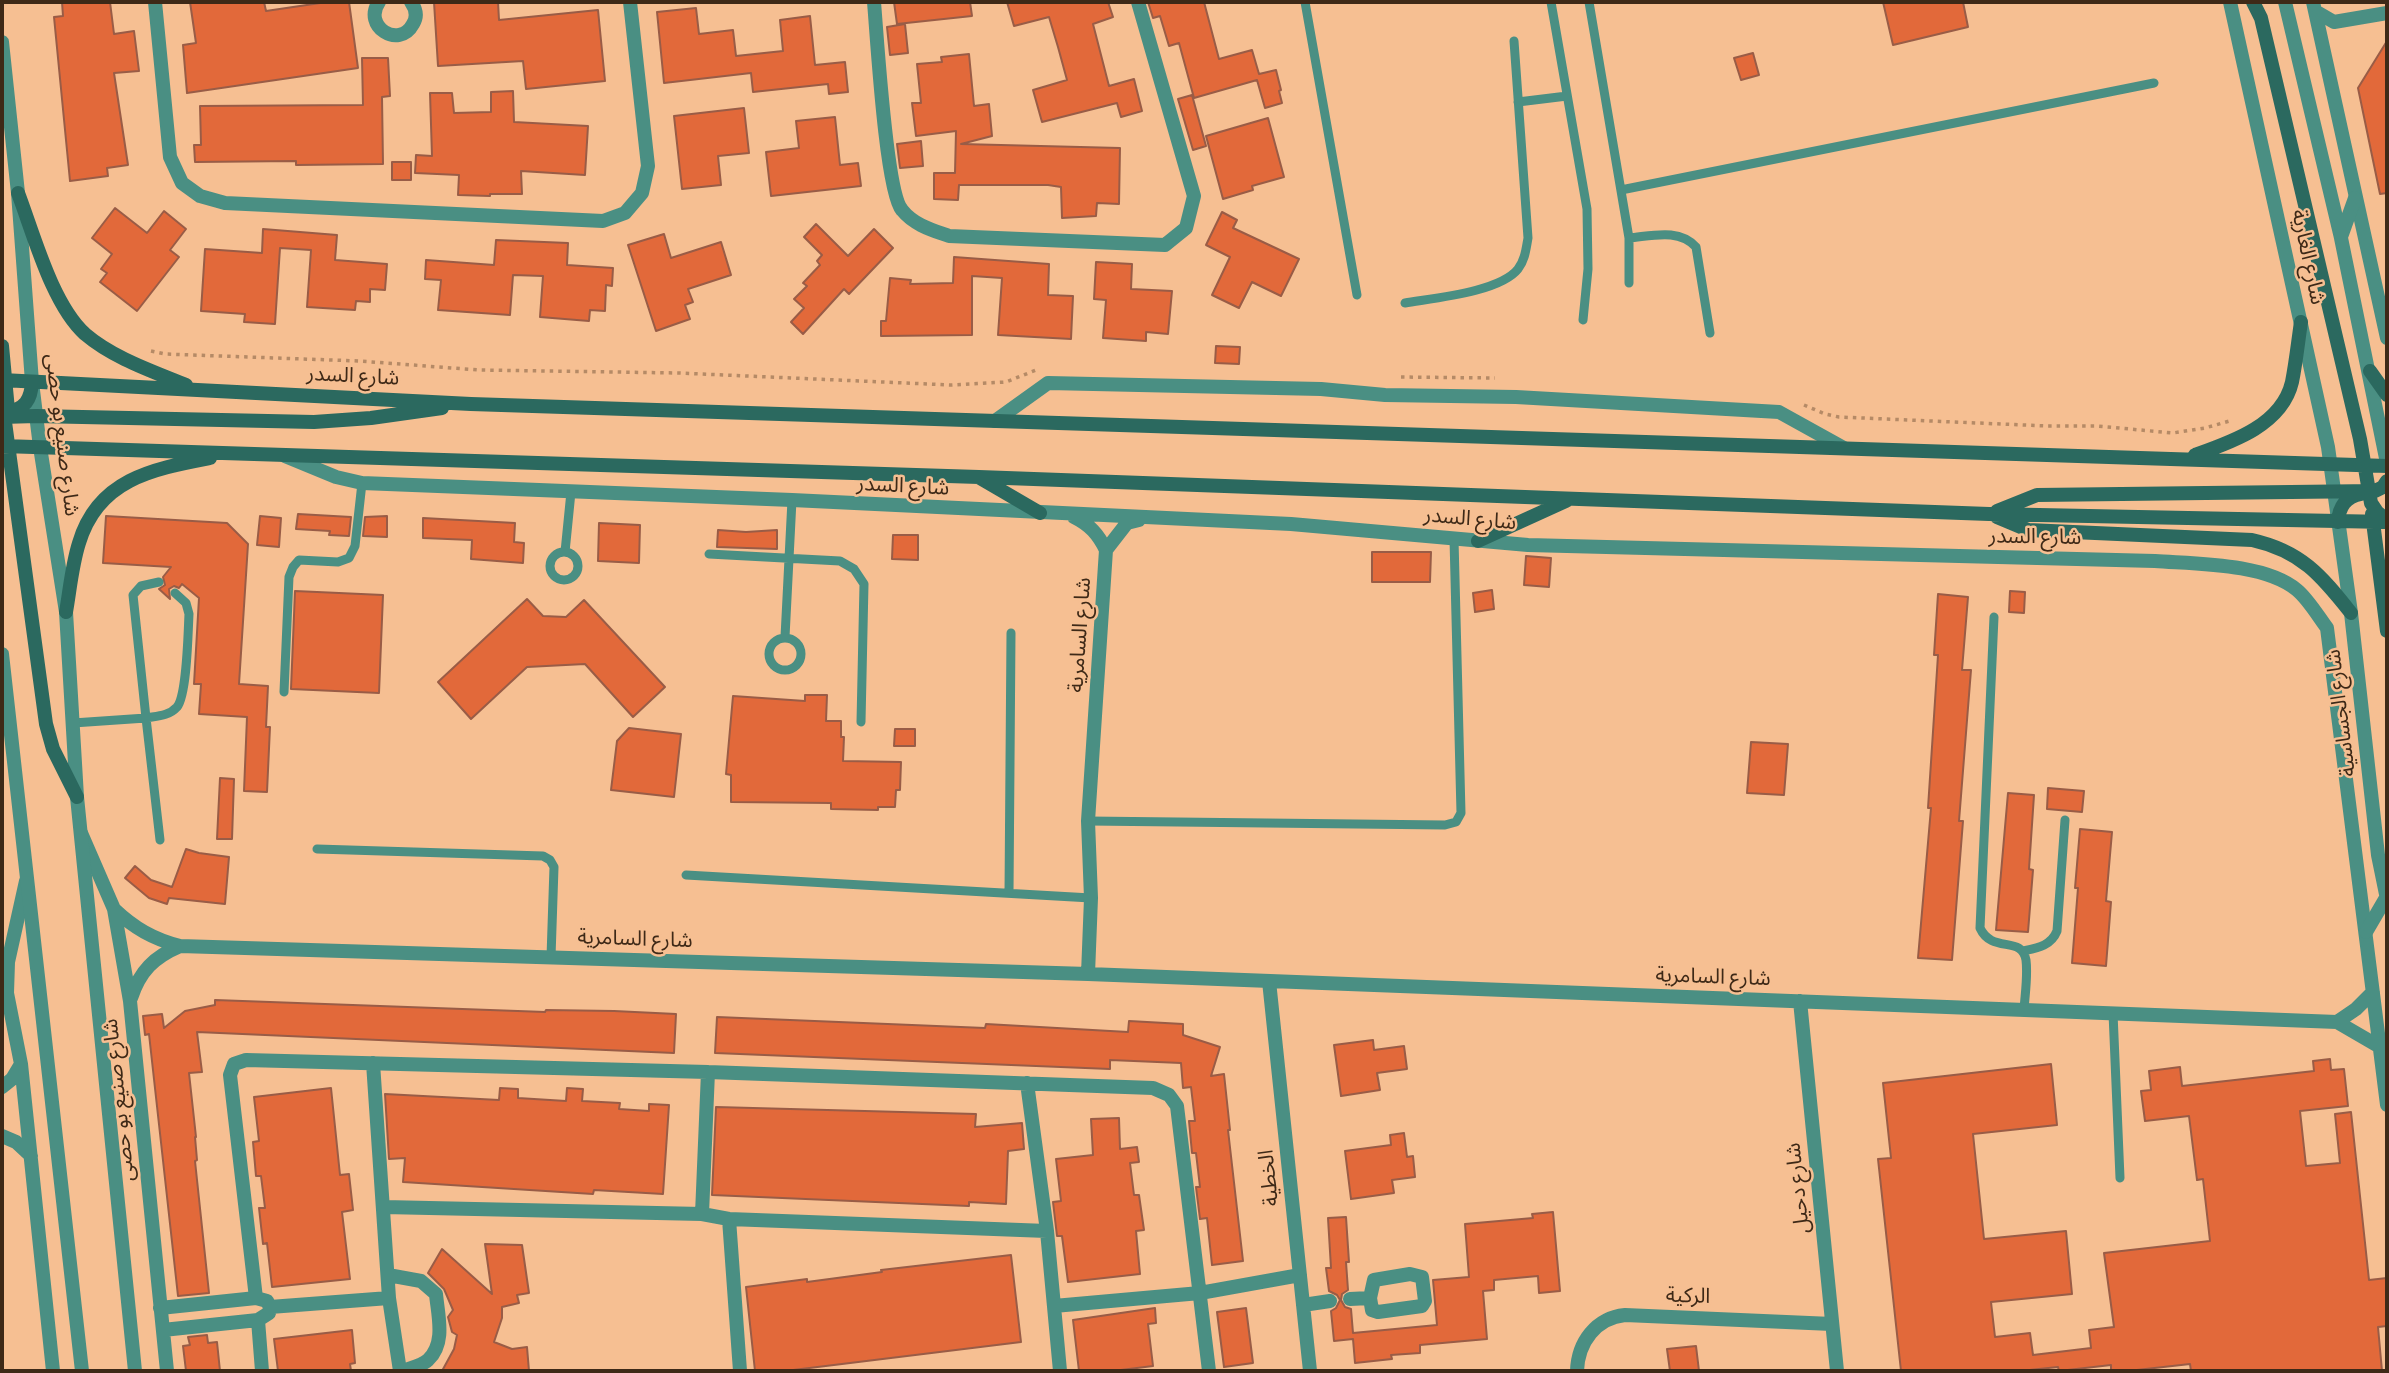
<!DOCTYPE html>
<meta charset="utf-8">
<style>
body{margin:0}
#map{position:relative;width:2389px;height:1373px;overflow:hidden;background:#f6bf92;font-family:Cabin,sans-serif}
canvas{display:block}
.frame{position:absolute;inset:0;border:4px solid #3e2917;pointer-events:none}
</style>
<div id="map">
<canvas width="2389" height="1373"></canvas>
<div class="frame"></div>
</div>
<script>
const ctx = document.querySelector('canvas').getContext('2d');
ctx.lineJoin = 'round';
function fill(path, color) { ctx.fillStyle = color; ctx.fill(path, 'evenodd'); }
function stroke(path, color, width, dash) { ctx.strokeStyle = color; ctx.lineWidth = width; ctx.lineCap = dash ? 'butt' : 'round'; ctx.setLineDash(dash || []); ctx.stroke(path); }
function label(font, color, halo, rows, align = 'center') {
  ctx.font = font + ' Cabin,"Noto Sans Arabic",sans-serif'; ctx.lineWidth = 5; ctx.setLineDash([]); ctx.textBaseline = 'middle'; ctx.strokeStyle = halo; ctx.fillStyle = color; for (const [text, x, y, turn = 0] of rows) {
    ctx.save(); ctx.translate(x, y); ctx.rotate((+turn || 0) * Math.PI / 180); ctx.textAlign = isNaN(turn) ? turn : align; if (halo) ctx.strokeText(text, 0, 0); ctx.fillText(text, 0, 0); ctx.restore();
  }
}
const building = new Path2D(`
 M 62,2 L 110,2 L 114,34 L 134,31 L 139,71 L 114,73 L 128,165 L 107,168 L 108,176 L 70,181 L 54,17 L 63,16 Z
 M 190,2 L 264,2 L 266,11 L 327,2 L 349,2 L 358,68 L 187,93 L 183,45 L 196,43 Z
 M 434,2 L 498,2 L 499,20 L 598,10 L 605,81 L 526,89 L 523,61 L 438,66 Z
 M 894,2 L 970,2 L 972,16 L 897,24 Z
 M 1007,2 L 1108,2 L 1113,17 L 1093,24 L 1109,86 L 1134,79 L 1142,111 L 1121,117 L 1117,103 L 1042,122 L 1033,90 L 1067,80 L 1058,47 L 1049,17 L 1014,26 Z
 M 1148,2 L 1204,2 L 1219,59 L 1252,50 L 1259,74 L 1276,70 L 1281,90 L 1279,91 L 1282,103 L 1265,108 L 1257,80 L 1194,98 L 1179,43 L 1169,46 L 1160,16 L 1153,18 Z
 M 1883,2 L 1963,2 L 1968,27 L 1893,45 Z
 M 696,8 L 699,34 L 733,30 L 736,56 L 783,51 L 780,20 L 810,16 L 815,65 L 845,62 L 848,92 L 829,94 L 828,84 L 753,92 L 751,73 L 664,83 L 657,12 Z
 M 905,24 L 908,53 L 890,55 L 887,27 Z
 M 2387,41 L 2387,193 L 2380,194 L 2358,88 Z
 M 1753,53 L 1759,75 L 1741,80 L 1734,58 Z
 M 969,54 L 974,106 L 989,104 L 992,136 L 961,144 L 1120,148 L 1119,204 L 1097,203 L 1096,216 L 1062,218 L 1061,187 L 1048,185 L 959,185 L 958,200 L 934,199 L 934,173 L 955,173 L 956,131 L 916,136 L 912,103 L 921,103 L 917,64 L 942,62 L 941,57 Z
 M 362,58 L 388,58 L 390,96 L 382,97 L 383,164 L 296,165 L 296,161 L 195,162 L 194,145 L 201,145 L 200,106 L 363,105 Z
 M 513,91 L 514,122 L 588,126 L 585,175 L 521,171 L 522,194 L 490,194 L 490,196 L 458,195 L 459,175 L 415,173 L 416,155 L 432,156 L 430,93 L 452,93 L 454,113 L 491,112 L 491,92 Z
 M 1192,95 L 1206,146 L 1193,150 L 1178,99 Z
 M 744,108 L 749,153 L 718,156 L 721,185 L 682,189 L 674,116 Z
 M 835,117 L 840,165 L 858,163 L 861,186 L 771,196 L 766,152 L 799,148 L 796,121 Z
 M 1268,118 L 1284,177 L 1252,186 L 1253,190 L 1223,199 L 1206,136 Z
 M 921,141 L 923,166 L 900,168 L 897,144 Z
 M 392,162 L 411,162 L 411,180 L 392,180 Z
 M 115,208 L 147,233 L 164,211 L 186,229 L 170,250 L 179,257 L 137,311 L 100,282 L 107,273 L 101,269 L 112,254 L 92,238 Z
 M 1222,212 L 1237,220 L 1233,228 L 1299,259 L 1281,296 L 1252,282 L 1239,308 L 1212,295 L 1230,257 L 1206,245 Z
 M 816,224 L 848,256 L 874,229 L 893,248 L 849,294 L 844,289 L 803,334 L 791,322 L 804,308 L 794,299 L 807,286 L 803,283 L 820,265 L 817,261 L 822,255 L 804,237 Z
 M 263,229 L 337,235 L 335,260 L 387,264 L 385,290 L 370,289 L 370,302 L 356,301 L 355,310 L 307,307 L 311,250 L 280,248 L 275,324 L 244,322 L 245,314 L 201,311 L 205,249 L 262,253 Z
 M 664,234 L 671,258 L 721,242 L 731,275 L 688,289 L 693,302 L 685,305 L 690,319 L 656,331 L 628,245 Z
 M 496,240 L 568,243 L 567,265 L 613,268 L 612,286 L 606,285 L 605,311 L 590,310 L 589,321 L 540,317 L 543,276 L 513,275 L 510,315 L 438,310 L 441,280 L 425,279 L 426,260 L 494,265 Z
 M 954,257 L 1049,264 L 1048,295 L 1073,296 L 1071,339 L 998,335 L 1002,278 L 972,276 L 972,335 L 881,336 L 881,321 L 886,321 L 890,278 L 911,280 L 910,284 L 953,283 Z
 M 1096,262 L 1132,264 L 1131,289 L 1172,291 L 1168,334 L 1146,332 L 1146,341 L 1103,338 L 1106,300 L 1094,299 Z
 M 1216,346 L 1240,347 L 1239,364 L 1215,363 Z
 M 298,514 L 351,517 L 349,536 L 329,535 L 330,531 L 296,529 Z
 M 106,516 L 227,523 L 248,544 L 239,684 L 268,686 L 266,727 L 270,727 L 267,792 L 244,791 L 247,717 L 199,714 L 201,684 L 194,684 L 199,598 L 182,584 L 179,588 L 174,586 L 169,589 L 170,599 L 159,589 L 165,585 L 163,577 L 171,567 L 103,563 Z
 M 260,516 L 281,518 L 279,547 L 257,545 Z
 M 387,516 L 387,537 L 363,536 L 365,517 Z
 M 423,518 L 515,523 L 514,542 L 524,543 L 523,563 L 471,559 L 472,540 L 423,538 Z
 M 599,523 L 640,525 L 639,563 L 598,561 Z
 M 718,530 L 746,532 L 777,530 L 777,549 L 717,547 Z
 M 893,535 L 918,535 L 918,560 L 892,559 Z
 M 1372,552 L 1431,552 L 1430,582 L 1372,582 Z
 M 1526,556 L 1551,558 L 1549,587 L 1524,585 Z
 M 1492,590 L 1494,609 L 1475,612 L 1473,593 Z
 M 295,591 L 383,595 L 379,693 L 291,689 Z
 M 2010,591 L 2025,592 L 2024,613 L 2009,612 Z
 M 1938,594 L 1968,597 L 1962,670 L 1971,670 L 1959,821 L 1963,821 L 1952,960 L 1918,958 L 1931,808 L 1928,808 L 1938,655 L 1934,655 Z
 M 527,599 L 543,616 L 566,617 L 584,600 L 665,687 L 633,717 L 585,664 L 527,667 L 471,719 L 438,682 Z
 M 805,695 L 827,695 L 826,721 L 841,721 L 841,737 L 844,737 L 843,761 L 901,762 L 900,790 L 896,790 L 895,807 L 878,807 L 878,810 L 831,809 L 831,803 L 731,802 L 731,775 L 726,774 L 733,696 L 805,701 Z
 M 629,728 L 681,734 L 674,797 L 611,790 L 617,741 Z
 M 895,729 L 915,729 L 915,746 L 894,746 Z
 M 1751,742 L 1788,744 L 1784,795 L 1747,793 Z
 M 220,778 L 234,779 L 232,839 L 217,839 Z
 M 2048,788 L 2084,791 L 2082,812 L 2047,809 Z
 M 2008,793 L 2034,795 L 2029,869 L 2033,870 L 2028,932 L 1996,930 Z
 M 2080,829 L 2112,832 L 2106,901 L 2111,902 L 2106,966 L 2072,963 L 2078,888 L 2075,888 Z
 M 186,849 L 199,853 L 229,857 L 225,904 L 169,898 L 167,904 L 149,898 L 125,878 L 135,866 L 151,880 L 172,887 Z
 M 215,1000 L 545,1012 L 546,1010 L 614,1011 L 676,1014 L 674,1053 L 197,1032 L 202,1072 L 189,1073 L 196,1137 L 195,1137 L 197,1160 L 195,1161 L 209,1293 L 178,1296 L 149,1034 L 145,1035 L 143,1016 L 162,1014 L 164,1028 L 185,1011 L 215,1005 Z
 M 717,1017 L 985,1028 L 986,1024 L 1128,1032 L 1129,1021 L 1183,1024 L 1183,1035 L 1220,1047 L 1211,1076 L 1224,1074 L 1230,1130 L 1228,1130 L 1243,1261 L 1212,1265 L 1207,1218 L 1200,1219 L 1196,1187 L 1200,1187 L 1196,1153 L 1192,1153 L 1189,1121 L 1195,1121 L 1191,1087 L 1183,1088 L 1181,1063 L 1110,1060 L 1110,1069 L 715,1053 Z
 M 1373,1040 L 1374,1050 L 1404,1046 L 1407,1069 L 1377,1073 L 1380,1090 L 1341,1096 L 1334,1045 Z
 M 2330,1059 L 2331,1070 L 2344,1069 L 2348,1106 L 2300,1111 L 2306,1166 L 2340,1163 L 2335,1114 L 2351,1112 L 2369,1280 L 2387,1278 L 2387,1326 L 2378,1327 L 2382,1371 L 2191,1371 L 2190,1364 L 2128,1371 L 2111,1371 L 2111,1365 L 2059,1371 L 2058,1367 L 2020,1371 L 1901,1371 L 1878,1159 L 1891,1158 L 1883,1083 L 2051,1064 L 2057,1125 L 1973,1134 L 1984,1239 L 2066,1231 L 2072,1294 L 1991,1302 L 1995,1337 L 2030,1333 L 2033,1355 L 2091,1348 L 2089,1330 L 2114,1327 L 2104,1253 L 2210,1241 L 2203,1179 L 2197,1180 L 2189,1116 L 2145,1121 L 2141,1091 L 2151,1090 L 2149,1071 L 2180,1067 L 2182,1086 L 2314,1071 L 2313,1061 Z
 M 331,1088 L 340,1175 L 349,1174 L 353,1210 L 342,1212 L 350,1279 L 272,1287 L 267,1243 L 263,1244 L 259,1208 L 265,1208 L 261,1176 L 256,1176 L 253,1142 L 259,1141 L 254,1097 Z
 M 500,1088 L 518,1089 L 518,1098 L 566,1101 L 567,1088 L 583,1089 L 582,1101 L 620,1103 L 619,1109 L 649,1111 L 649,1104 L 669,1105 L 663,1194 L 594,1190 L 593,1194 L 403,1182 L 405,1158 L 389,1159 L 385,1094 L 499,1100 Z
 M 716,1107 L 976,1114 L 975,1127 L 1022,1123 L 1024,1149 L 1008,1151 L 1006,1204 L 969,1202 L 969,1206 L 712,1195 Z
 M 1119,1118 L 1120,1149 L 1137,1147 L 1139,1162 L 1130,1163 L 1134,1195 L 1139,1195 L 1144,1230 L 1136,1231 L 1140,1274 L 1068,1282 L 1062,1236 L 1057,1236 L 1053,1202 L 1061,1201 L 1056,1159 L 1093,1155 L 1091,1119 Z
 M 1404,1133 L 1407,1157 L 1413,1156 L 1415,1177 L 1392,1180 L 1394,1193 L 1351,1199 L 1345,1151 L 1391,1145 L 1390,1135 Z
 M 1553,1212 L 1560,1291 L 1539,1293 L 1538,1276 L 1494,1280 L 1494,1290 L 1483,1291 L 1487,1339 L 1420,1345 L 1420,1353 L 1391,1355 L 1392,1359 L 1355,1363 L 1353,1339 L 1334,1341 L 1331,1311 L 1336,1308 L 1340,1300 L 1337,1295 L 1329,1291 L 1326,1268 L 1331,1268 L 1328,1218 L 1346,1217 L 1349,1262 L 1346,1262 L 1348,1290 L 1342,1294 L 1341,1300 L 1345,1307 L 1351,1309 L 1353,1333 L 1437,1325 L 1433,1280 L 1469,1277 L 1465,1224 L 1533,1218 L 1532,1214 Z
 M 485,1244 L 522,1245 L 529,1293 L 517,1295 L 519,1303 L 502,1307 L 502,1318 L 494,1342 L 512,1349 L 527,1347 L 529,1371 L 442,1371 L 454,1349 L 457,1335 L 452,1332 L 448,1317 L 453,1310 L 444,1289 L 428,1273 L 442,1249 L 492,1294 Z
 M 1011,1255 L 1021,1342 L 785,1371 L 755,1371 L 746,1287 L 807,1279 L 807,1282 L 882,1272 L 881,1270 Z
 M 1155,1308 L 1156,1323 L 1148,1324 L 1153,1366 L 1113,1371 L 1079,1371 L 1073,1320 Z
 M 1246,1308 L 1253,1363 L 1224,1367 L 1217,1312 Z
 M 352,1330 L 355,1363 L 350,1364 L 351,1371 L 278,1371 L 274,1339 Z
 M 207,1335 L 208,1343 L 217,1342 L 220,1371 L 186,1371 L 183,1346 L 190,1345 L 188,1337 Z
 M 1696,1346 L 1699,1371 L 1670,1371 L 1667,1349 Z`);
fill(building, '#e2693a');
stroke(building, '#995c46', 2);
stroke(new Path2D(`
 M 151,351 L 165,354 L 359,361 L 479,370 L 680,373 L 951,385 L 1006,382 L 1036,370
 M 1401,377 L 1495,378
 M 1804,405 L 1825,414 L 1839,417 L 2047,426 L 2097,426 L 2173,433 L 2205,428 L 2233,420`), '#b58a66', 3.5, [3.5, 5]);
stroke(new Path2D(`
 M 1305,2 L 1357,295
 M 1551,2 L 1587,209 L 1588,269 L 1583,320
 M 1589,2 L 1629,238 L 1629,283
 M 1518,102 L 1567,96
 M 1621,190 L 2154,83
 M 1629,238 C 1652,236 1679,228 1696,247 L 1710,333
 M 1405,303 C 1434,298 1500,292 1518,269 C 1525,260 1526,249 1528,238 L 1514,41
 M550 566a14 14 0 1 1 28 0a14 14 0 1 1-28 0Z
 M 565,552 L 571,492
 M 709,554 L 840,561 L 854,569 L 864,584 L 861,722
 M 159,582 L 141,586 L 133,595 L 146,718 C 157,716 169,716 177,707 C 187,695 188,633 189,614 L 186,603 L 175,593
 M 1994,617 L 1980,928 C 1992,954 2022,935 2026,960 C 2028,976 2025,994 2024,1010
 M 785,637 L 792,500
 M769 654a16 16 0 1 1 32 0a16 16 0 1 1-32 0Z
 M 284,692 L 289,577 L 293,567 L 299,560 L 338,562 L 349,558 L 355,546 L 362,483
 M 73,723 L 146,718 L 160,840
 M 1088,821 L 1445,825 L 1456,822 L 1461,813 L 1454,539
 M 317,849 L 543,856 L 550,860 L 554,867 L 551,957
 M 686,875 L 1091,898
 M 1009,893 L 1011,633
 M 2023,951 C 2037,948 2051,946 2057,931 L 2065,820
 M 2113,1013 L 2120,1178`), '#4a8f83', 9);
stroke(new Path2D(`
 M 155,2 L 170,157 L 182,183 L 200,196 L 225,203 L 603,221 L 625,213 L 642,193 L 648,166 L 630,2
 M 379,2 C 362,26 399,50 413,24 C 418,16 416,9 411,2
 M 874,2 C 877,36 886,192 902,210 C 914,225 932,230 949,236 L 1165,245 L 1186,228 L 1194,196 L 1138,2
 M 2313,2 L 2387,338
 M 2315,11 L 2334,22 L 2387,13
 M 995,421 L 1048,383 L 1321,389 L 1385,395 L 1516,397 L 1779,412 L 1844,448
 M 285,456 L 336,477 L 362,483 L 792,500 L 1291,524 L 1528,545 L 2155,561 C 2195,564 2265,563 2297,590 C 2308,599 2318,616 2327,628 L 2387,1105
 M 1074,517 C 1090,525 1098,534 1106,550
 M 81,833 L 114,909 L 130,1001 L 167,1371
 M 26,881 L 8,962 L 7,993 L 21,1064 L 53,1371
 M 114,909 C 134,928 153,939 180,946 L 1088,974 L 2337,1022 L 2380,1047
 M 1088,974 L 1091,898 L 1088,821 L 1106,550 L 1127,523 L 1139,520
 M 1269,981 L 1310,1371
 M 131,998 C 140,971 154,957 180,946
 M 1800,1001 L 1837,1371
 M 2337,1022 L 2356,1009 L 2373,992
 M 373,1063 L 389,1298 L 400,1371
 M 1027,1083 L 1047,1231 L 1060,1371
 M 2,1087 L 12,1079 L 21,1064
 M 2,1136 L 16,1142 L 31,1156
 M 384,1207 L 702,1214 L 729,1219 L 1047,1231
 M 702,1214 L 708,1072
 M 729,1219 L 740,1371
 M 1410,1274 L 1422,1277 L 1425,1301 L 1422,1306 L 1378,1312 L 1372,1310 L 1370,1298 L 1374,1280 Z
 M 388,1275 L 421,1281 L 436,1294 C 438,1316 446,1343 428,1360 C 422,1366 410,1368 402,1371
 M 256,1298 L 230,1075 L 234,1064 L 246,1060 L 708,1072 L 1153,1088 L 1169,1095 L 1177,1106 L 1209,1371
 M 1350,1299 L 1370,1298
 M 1303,1305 L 1330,1301
 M 1054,1306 L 1200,1293 L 1300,1275
 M 270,1307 L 389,1298
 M 160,1308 L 256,1298 L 267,1301 L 270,1307 L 269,1313 L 258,1320 L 163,1330
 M 258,1320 L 262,1371
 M 1577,1371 C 1578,1342 1596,1318 1625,1315 L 1832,1324`), '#4a8f83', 14);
stroke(new Path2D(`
 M 2230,2 L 2328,447 L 2351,613 L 2378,855 L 2387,899
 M 2285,2 L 2341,238 L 2387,463
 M 2,42 L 18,193 L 32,382 L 40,447 L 66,612 L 77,797 L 135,1371
 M 2341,237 L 2355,198
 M 2,654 L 82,1371
 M 2366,932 L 2387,896`), '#4a8f83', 14);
stroke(new Path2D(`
 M 2253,2 L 2261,18 L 2360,439 L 2371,503 L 2377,512 L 2387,520
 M 18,193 C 34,235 52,304 85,334 C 113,358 152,371 186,385
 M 2,346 L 8,410
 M 2370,371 L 2387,395
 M 2,380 L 471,404 L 2387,466
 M 2,400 L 46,724 L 53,749 L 77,797
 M 7,412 C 25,409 31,400 32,382
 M 2,417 L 36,416 L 314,422 L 371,418 L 442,408
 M 2,446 L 979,477 L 1989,514 L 2387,522
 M 2195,455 C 2232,442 2282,425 2292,382 C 2296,362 2298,342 2301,322
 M 980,478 L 1040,513
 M 1997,511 L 2037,495 L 2375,491 L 2383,487 L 2387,481
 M 2372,514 L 2387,631
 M 1997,517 L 2028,530 L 2252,540 C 2301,551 2321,575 2351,613
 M 2338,522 C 2339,506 2346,497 2361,494
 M 1478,541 L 1566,501
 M 66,612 C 70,589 72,565 79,543 C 98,479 153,469 210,458`), '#2b695f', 14);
label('21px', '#3e2917', '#f6bf92', [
 ["شارع الغارية",2308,257,78],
 ["شارع السدر",353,376,3],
 ["شارع صنيع بو حصى",62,435,83],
 ["شارع السدر",903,486,3],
 ["شارع السدر",1470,519,5],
 ["شارع السدر",2035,537,1],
 ["شارع السامرية",1080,635,-86],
 ["شارع الجساسية",2341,713,-97],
 ["شارع السامرية",635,939,2],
 ["شارع السامرية",1713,977,2],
 ["شارع صنيع بو حصى",119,1100,-96],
 ["الخطية",1269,1178,-96],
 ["شارع دحيل",1798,1188,-96],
 ["الركية",1688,1296,2]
]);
</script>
